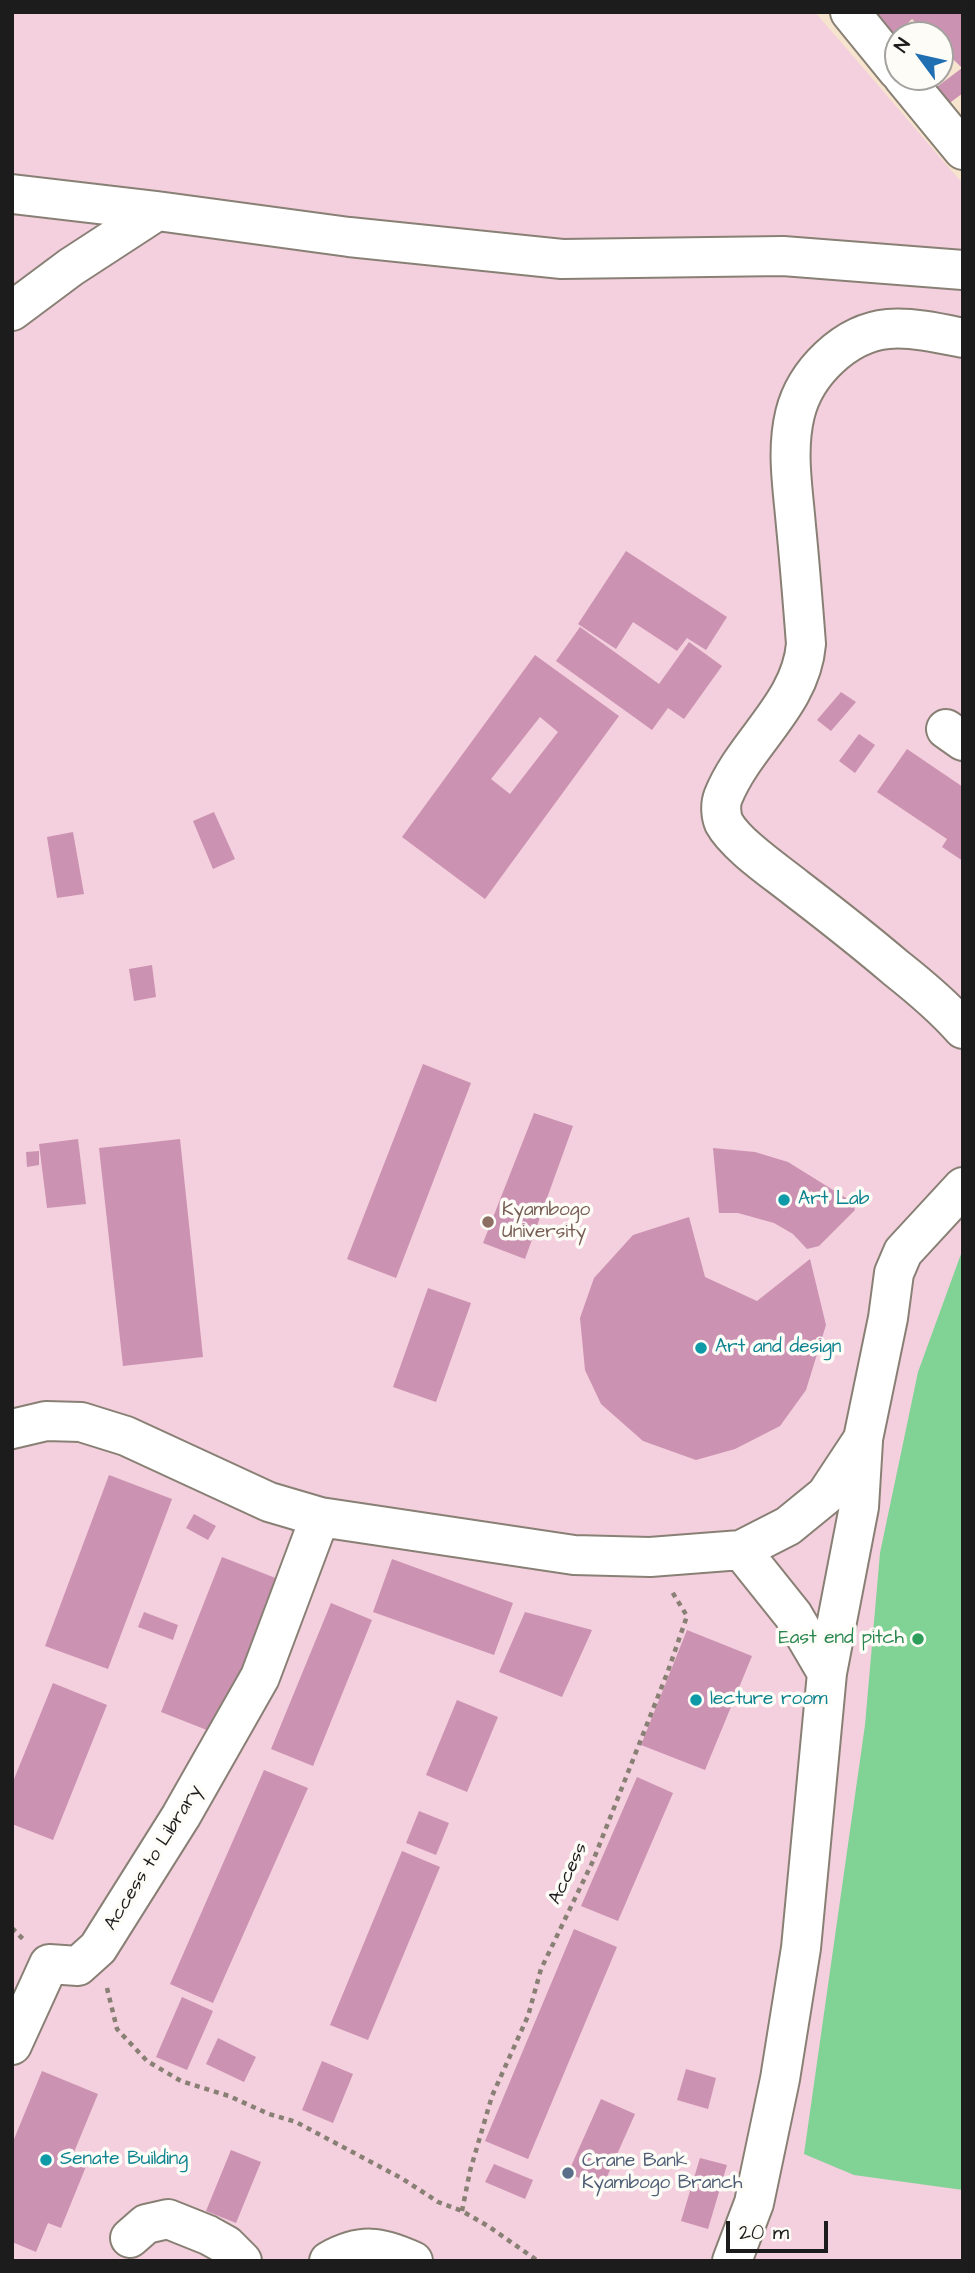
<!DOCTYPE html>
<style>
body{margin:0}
#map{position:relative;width:975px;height:2273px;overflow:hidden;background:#f6e4ce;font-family:"Architects Daughter",sans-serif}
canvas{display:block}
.frame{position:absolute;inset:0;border:14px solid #1c1c1c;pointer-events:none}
.north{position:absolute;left:884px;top:21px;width:70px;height:70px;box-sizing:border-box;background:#fdfcf7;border:2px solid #a3a29f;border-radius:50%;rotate:303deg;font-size:19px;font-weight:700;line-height:28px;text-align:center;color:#1c1c1c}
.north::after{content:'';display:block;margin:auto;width:24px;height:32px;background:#1f6fb2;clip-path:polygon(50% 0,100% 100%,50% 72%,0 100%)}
.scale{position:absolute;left:726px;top:2221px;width:102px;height:32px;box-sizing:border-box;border:4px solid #1c1c1c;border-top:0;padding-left:9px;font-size:21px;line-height:24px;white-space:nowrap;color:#1c1c1c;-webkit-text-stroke:5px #fdfcf7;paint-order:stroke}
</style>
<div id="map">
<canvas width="975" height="2273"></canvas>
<div class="frame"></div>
<div class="north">N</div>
<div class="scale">20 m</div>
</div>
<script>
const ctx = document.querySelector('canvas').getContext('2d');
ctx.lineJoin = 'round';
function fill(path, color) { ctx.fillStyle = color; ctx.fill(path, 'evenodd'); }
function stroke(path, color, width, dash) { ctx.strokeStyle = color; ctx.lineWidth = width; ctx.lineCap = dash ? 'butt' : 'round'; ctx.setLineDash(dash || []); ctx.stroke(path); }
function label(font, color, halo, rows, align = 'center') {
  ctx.font = font + ' "Architects Daughter",sans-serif'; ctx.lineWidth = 7; ctx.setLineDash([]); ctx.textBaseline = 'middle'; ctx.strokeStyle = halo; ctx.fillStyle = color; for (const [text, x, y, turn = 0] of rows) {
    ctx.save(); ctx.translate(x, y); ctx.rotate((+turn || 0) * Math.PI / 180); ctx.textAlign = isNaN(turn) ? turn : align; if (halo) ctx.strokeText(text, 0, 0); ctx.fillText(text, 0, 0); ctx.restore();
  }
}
fill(new Path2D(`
 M 12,12 L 815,12 L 963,184 L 963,2261 L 12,2261 Z`), '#f4cfdd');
fill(new Path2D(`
 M 961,1254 L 963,1254 L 963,2190 L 854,2175 L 804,2154 L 865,1725 L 880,1553 L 918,1372 Z`), '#80d395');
fill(new Path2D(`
 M 872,12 L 963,12 L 963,93 L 947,105 L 934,89 L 962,68 L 940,46 L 940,35 L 929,35 L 912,19 L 893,38 Z
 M 626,551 L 727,617 L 706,650 L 687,638 L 677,651 L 633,622 L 616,649 L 578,624 Z
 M 580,627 L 659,684 L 689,642 L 722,666 L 684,719 L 668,708 L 652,730 L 556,661 Z
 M 535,655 L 619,716 L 485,899 L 402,837 ZM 540,717 L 558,732 L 510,794 L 491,779 Z
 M 841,692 L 856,702 L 831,731 L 817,720 Z
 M 859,734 L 875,745 L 855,773 L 839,761 Z
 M 907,749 L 963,787 L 963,861 L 942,847 L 947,839 L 877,792 Z
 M 214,812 L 235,859 L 213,869 L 193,821 Z
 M 73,832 L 84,894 L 57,898 L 47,837 Z
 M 152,965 L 156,997 L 134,1001 L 129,969 Z
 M 423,1064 L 471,1083 L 396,1278 L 347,1259 Z
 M 534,1113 L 573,1126 L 525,1259 L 483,1243 Z
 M 78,1139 L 86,1204 L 47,1208 L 39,1144 Z
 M 180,1139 L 203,1357 L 123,1366 L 99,1148 Z
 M 713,1148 L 755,1152 L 788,1162 L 846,1198 L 853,1203 L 855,1210 L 819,1246 L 807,1249 L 793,1234 L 774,1223 L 738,1213 L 719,1213 Z
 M 39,1151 L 39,1165 L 27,1167 L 26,1152 Z
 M 689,1217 L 705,1277 L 757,1301 L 810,1259 L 826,1325 L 806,1390 L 780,1426 L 735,1449 L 696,1460 L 643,1441 L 601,1404 L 585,1370 L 580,1318 L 594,1278 L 633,1235 Z
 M 428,1288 L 471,1303 L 436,1402 L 393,1387 Z
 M 109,1475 L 172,1499 L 108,1669 L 45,1646 Z
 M 194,1514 L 216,1526 L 208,1540 L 186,1528 Z
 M 222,1557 L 278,1579 L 217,1734 L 161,1712 Z
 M 392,1559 L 513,1603 L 494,1655 L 373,1612 Z
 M 331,1603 L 372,1620 L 313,1766 L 271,1749 Z
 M 144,1612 L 178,1625 L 173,1640 L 138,1627 Z
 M 525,1612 L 592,1630 L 562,1697 L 499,1672 Z
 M 687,1630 L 752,1656 L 705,1770 L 641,1745 Z
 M 53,1683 L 107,1705 L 53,1840 L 12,1824 L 12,1784 Z
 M 457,1700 L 498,1717 L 467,1792 L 426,1775 Z
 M 264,1770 L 308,1788 L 213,2003 L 170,1984 Z
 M 637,1777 L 673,1793 L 618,1921 L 581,1906 Z
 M 419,1811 L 449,1823 L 436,1855 L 406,1843 Z
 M 402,1851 L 440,1867 L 368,2040 L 330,2025 Z
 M 574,1929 L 617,1947 L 528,2159 L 485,2141 Z
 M 182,1997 L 213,2011 L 187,2070 L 156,2057 Z
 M 218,2038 L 256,2057 L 244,2082 L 206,2064 Z
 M 322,2061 L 353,2074 L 333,2123 L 302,2110 Z
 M 686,2069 L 716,2078 L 708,2109 L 677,2100 Z
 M 42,2071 L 98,2094 L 72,2157 L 87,2164 L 61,2228 L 48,2223 L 36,2252 L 12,2242 L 12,2144 Z
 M 601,2099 L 635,2114 L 602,2188 L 568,2173 Z
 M 231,2150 L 261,2162 L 236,2223 L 206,2211 Z
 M 700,2158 L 727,2165 L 708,2229 L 681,2221 Z
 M 494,2164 L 533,2180 L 525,2199 L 485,2182 Z`), '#cc92b2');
const minor = new Path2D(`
 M 850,12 L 898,71
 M 903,77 L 963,150
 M 12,194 L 157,211 L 349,237 L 562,259 L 783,256 L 963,270
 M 12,311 L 71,267 L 157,211
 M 963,338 C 939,333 912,327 888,329 C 845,333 805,373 795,414 C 786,451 793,489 796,526 C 800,566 803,605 806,644 C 801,705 745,742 723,797 C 720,805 721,816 724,823 C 736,845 776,872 796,888 C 830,914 863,940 896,968 C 920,987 943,1006 963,1029
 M 946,729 L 963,741
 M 12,1429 L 46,1421 L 81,1422 L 126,1436 L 269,1502 L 320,1517 L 574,1555 L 650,1557 L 741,1550 L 793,1615 L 827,1673 L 801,1948 L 780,2079 L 754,2203 L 732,2261
 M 741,1550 L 788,1526 L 826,1495 L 863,1439 L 888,1318 L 894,1273 L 903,1252 L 963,1187
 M 827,1673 L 859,1507 L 863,1441
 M 12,2045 L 49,1964 L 78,1966 L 98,1948 L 181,1816 L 260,1677 L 320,1517
 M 130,2238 L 146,2224 L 168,2219 L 208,2235 L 226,2245 L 242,2261
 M 329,2261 C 361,2243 380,2246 413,2261`);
stroke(minor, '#898075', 42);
stroke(new Path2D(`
 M 12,1928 L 24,1940
 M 107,1988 L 117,2029 L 147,2061 L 181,2081 L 229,2096 L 269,2114 L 296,2122 L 403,2179 L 438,2202 L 462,2211 L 488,2226 L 538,2261
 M 462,2211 L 470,2171 L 492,2096 L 528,2016 L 541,1969 L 593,1861 L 668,1671 L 687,1616 L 671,1590`), '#898075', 4.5, [5, 5]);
stroke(minor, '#fff', 38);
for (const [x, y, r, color] of [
 [784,1200,7,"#0f9aa8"],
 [488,1222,7,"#8d6e63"],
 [701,1348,7,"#0f9aa8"],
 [918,1639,7,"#2e9e5b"],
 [696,1700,7,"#0f9aa8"],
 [46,2160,7,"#0f9aa8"],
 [568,2173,7,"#5c6f8a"]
]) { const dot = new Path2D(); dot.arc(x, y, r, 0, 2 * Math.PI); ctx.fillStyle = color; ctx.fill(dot); stroke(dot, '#fdfcf7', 2.5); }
label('19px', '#0d838f', '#fdfcf7', [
 ["Art Lab",798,1200],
 ["Art and design",715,1348],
 ["lecture room",710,1700],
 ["Senate Building",60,2160]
], 'left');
label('19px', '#785e54', '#fdfcf7', [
 ["Kyambogo",502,1211],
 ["University",502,1233]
], 'left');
label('19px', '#27864d', '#fdfcf7', [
 ["East end pitch",904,1639]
], 'right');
label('19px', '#1c1c1c', '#fdfcf7', [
 ["Access to Library",154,1858,-58],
 ["Access",569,1874,-64]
]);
label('19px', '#4e5e75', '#fdfcf7', [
 ["Crane Bank",582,2162],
 ["Kyambogo Branch",582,2184]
], 'left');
</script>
